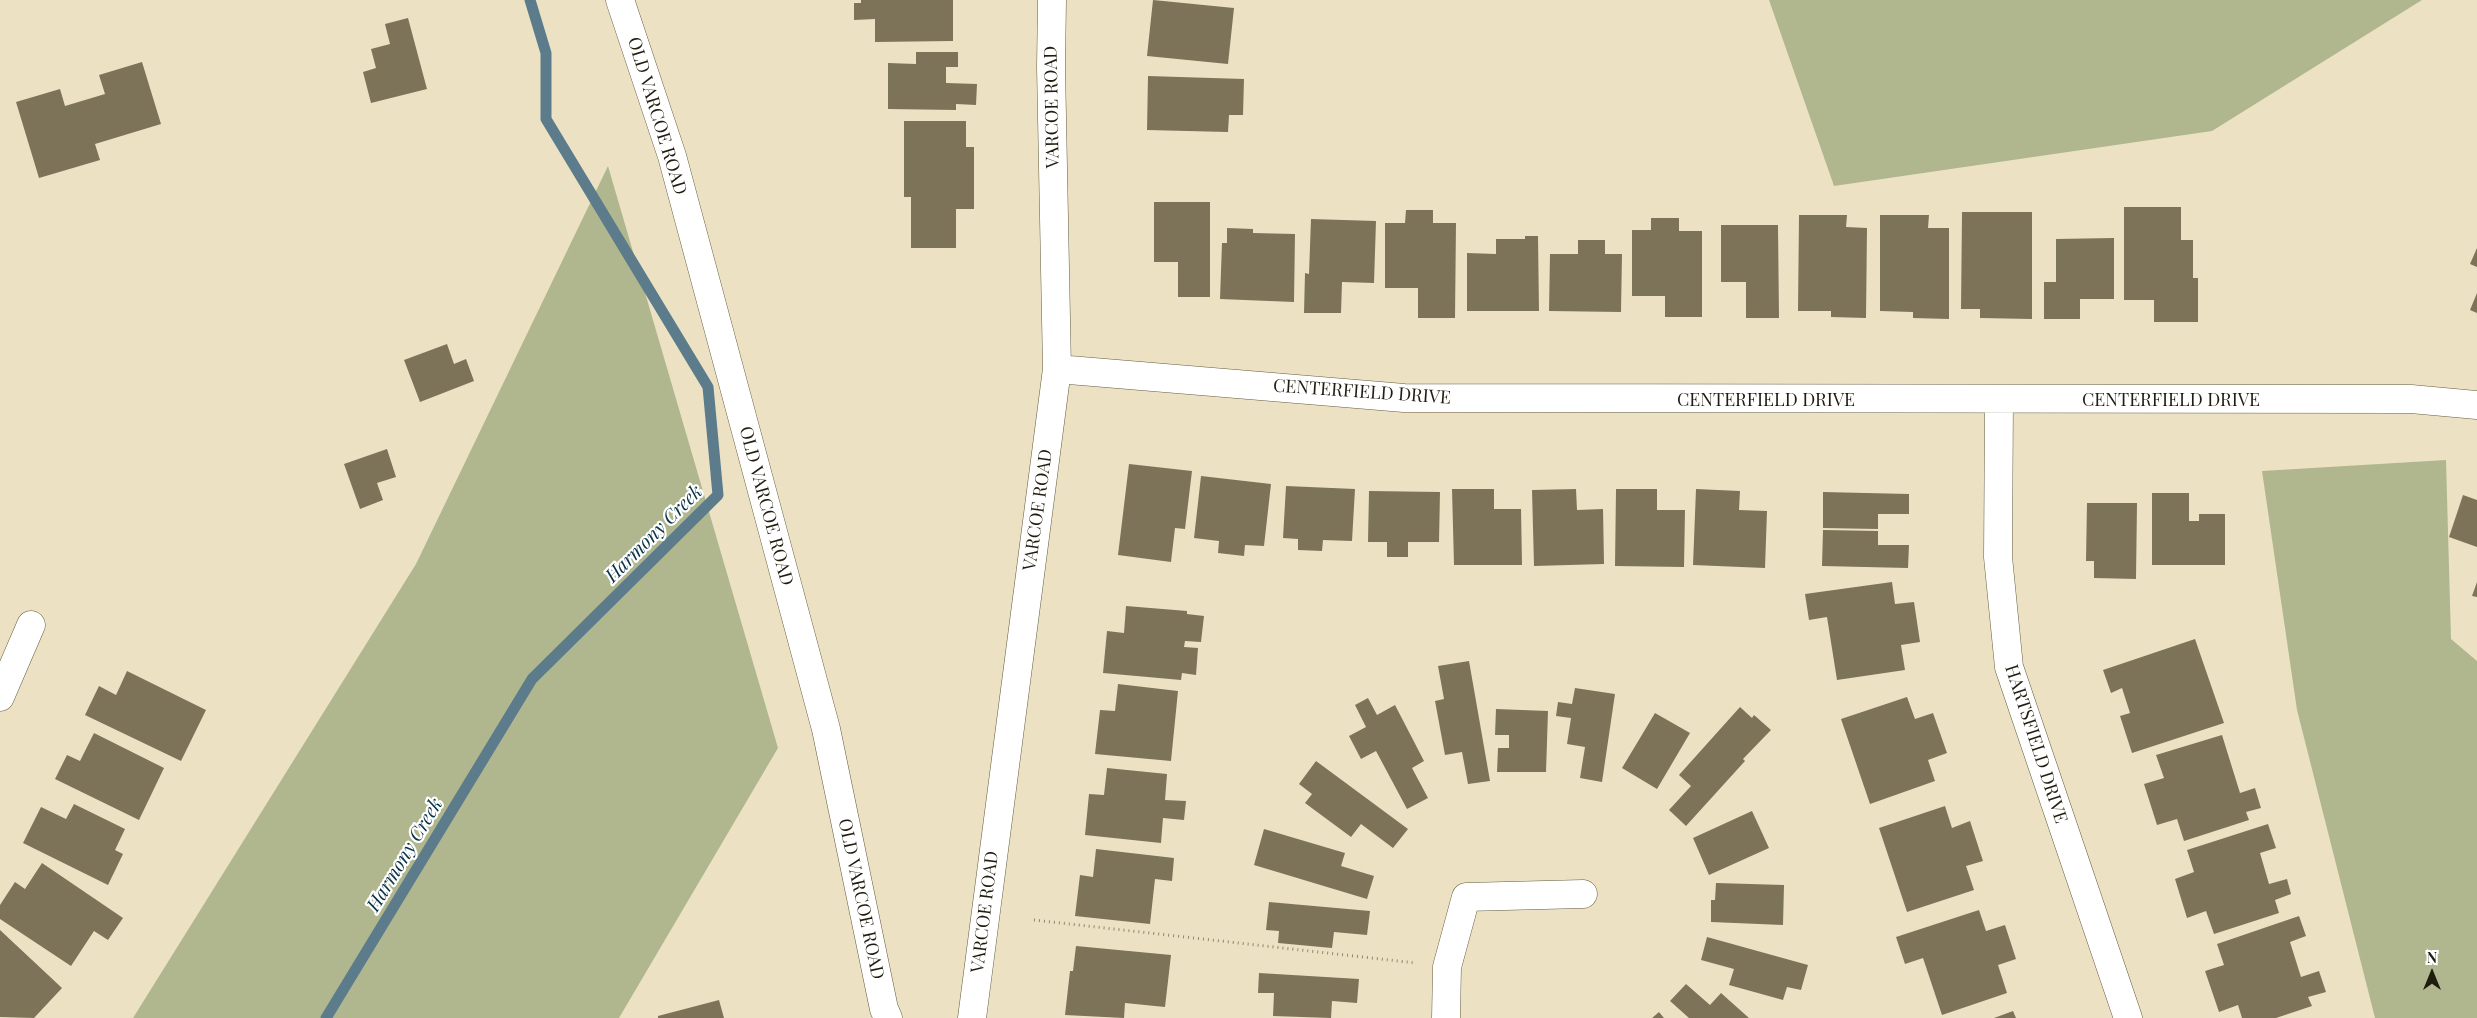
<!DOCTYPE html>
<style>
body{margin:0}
#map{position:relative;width:2477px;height:1018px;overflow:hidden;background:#ece2c3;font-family:"Playfair Display",serif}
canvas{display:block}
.north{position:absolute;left:2407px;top:948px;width:50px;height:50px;-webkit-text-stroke:4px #fff;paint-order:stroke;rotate:0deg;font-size:14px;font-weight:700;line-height:20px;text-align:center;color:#201c10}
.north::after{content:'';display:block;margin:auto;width:18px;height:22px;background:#201c10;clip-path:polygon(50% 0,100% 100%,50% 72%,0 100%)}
</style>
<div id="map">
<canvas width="2477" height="1018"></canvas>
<div class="north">N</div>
</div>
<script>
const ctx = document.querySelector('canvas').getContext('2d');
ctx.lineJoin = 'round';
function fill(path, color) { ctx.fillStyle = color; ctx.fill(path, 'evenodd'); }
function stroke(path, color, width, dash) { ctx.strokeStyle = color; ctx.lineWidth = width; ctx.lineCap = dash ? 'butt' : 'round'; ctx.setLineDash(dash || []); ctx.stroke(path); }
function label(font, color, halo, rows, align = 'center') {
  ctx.font = font + ' "Playfair Display",serif'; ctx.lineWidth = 4.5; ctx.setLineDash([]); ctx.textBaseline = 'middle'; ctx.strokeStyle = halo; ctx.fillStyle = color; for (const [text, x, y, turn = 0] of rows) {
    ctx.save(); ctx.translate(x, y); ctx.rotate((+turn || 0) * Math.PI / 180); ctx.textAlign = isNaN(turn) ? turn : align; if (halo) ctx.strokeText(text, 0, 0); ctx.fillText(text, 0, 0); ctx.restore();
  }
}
fill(new Path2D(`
 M 1769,0 L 2422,0 L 2212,131 L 1834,186 Z
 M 608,166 L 778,748 L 619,1018 L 133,1018 L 416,564 Z
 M 2446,460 L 2451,639 L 2477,661 L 2477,1018 L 2375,1018 L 2297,710 L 2262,471 Z`), '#b0b78f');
stroke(new Path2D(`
 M 326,1018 L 532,679 L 718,495 L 708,387 L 546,119 L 546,53 L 530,0`), '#5c7c8c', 11);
fill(new Path2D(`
 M 861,0 L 953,0 L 953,41 L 875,42 L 875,19 L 854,20 L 854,3 L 861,3 Z
 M 1153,0 L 1234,8 L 1228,64 L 1147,56 Z
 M 408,18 L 427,89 L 371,103 L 363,72 L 376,68 L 371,49 L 390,44 L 385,24 Z
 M 916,52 L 958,52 L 958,67 L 946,67 L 946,83 L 977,84 L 976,105 L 956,104 L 956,110 L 888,109 L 888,63 L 916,64 Z
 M 142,62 L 161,124 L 95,144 L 100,160 L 39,178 L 16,102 L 60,89 L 65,106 L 105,94 L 99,75 Z
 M 1148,76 L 1244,79 L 1243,115 L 1229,115 L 1228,132 L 1147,130 Z
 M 904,121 L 966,121 L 966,147 L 974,147 L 974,209 L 956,209 L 956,248 L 911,248 L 911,197 L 904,197 Z
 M 1154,202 L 1210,202 L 1210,297 L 1178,297 L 1178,262 L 1154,262 Z
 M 2124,207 L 2181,207 L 2181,240 L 2193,240 L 2193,278 L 2198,278 L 2198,322 L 2154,322 L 2154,300 L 2124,300 Z
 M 1406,210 L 1433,210 L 1433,223 L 1456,223 L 1455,318 L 1418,318 L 1418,288 L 1385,288 L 1385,223 L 1405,223 Z
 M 1962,212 L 2032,212 L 2032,319 L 1980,318 L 1980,309 L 1961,309 Z
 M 1799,215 L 1847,215 L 1846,227 L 1867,228 L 1866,318 L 1831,317 L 1831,311 L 1798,311 Z
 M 1880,215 L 1929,215 L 1928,228 L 1949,228 L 1949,319 L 1913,318 L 1913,312 L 1880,311 Z
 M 1651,218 L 1679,218 L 1679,231 L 1702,231 L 1702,317 L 1665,317 L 1665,296 L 1632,296 L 1632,230 L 1651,230 Z
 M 1311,219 L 1376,221 L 1374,283 L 1342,282 L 1341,313 L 1304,313 L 1305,273 L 1309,274 Z
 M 1721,225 L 1778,225 L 1779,318 L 1746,318 L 1746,282 L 1721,282 Z
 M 1227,228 L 1253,229 L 1253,233 L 1295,234 L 1294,302 L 1220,299 L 1222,243 L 1227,243 Z
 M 1525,236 L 1538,236 L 1539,311 L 1467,311 L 1467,253 L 1496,254 L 1496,239 L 1525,239 Z
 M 2114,238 L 2114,299 L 2080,299 L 2080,319 L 2044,319 L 2044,282 L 2056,282 L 2056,239 Z
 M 1578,240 L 1605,240 L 1605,254 L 1622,254 L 1621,312 L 1549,311 L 1550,254 L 1578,254 Z
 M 2477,248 L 2477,267 L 2470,264 Z
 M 2477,293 L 2477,313 L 2470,310 Z
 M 447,344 L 454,364 L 466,359 L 474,381 L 420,402 L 404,360 Z
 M 387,449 L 396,477 L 377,483 L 383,500 L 360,509 L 344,464 Z
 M 1129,464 L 1192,471 L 1185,529 L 1175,528 L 1171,562 L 1118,555 Z
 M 1201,476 L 1271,484 L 1264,546 L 1245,545 L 1244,556 L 1218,553 L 1219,541 L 1194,538 Z
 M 1286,486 L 1355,489 L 1352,541 L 1323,540 L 1322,551 L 1298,550 L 1298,539 L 1283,538 Z
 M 1452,489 L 1494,489 L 1494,509 L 1521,509 L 1522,565 L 1454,565 Z
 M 1576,489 L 1577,510 L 1603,509 L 1604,564 L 1534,566 L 1532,490 Z
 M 1616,489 L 1657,489 L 1657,510 L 1685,510 L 1684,567 L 1615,566 Z
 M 1696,489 L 1740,491 L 1739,510 L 1767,511 L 1765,568 L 1693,565 Z
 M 1369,491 L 1440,492 L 1439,542 L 1408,542 L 1408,557 L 1387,557 L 1387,542 L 1368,542 Z
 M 1823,492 L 1909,494 L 1909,514 L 1878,514 L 1878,529 L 1823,528 Z
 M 2152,493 L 2189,493 L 2189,521 L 2199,521 L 2199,514 L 2225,514 L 2225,565 L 2152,565 Z
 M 2463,495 L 2477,500 L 2477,547 L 2449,537 Z
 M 2087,503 L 2137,503 L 2136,579 L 2094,578 L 2094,561 L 2086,561 Z
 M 1823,530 L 1878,531 L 1878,545 L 1909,545 L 1908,568 L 1822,566 Z
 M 1892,582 L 1895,604 L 1914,602 L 1920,642 L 1901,645 L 1905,670 L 1837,680 L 1827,617 L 1809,620 L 1805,594 Z
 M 2477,582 L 2477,597 L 2472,596 Z
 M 1126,606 L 1187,611 L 1187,614 L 1204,616 L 1201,642 L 1185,641 L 1184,647 L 1198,648 L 1196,675 L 1182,673 L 1181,680 L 1103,673 L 1107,631 L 1124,633 Z
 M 2195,639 L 2224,723 L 2132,753 L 2120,716 L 2130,713 L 2122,688 L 2111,693 L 2103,670 Z
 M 1469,661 L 1490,781 L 1468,784 L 1462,752 L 1445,755 L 1435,701 L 1444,699 L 1438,666 Z
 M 127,671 L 206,710 L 181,761 L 85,715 L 99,686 L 116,695 Z
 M 1118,684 L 1178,691 L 1171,761 L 1095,754 L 1100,710 L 1115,711 Z
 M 1575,688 L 1615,694 L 1602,782 L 1580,778 L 1585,747 L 1567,744 L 1571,718 L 1556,716 L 1558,702 L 1572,704 Z
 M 1907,697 L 1915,719 L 1933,713 L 1947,753 L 1928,760 L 1935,781 L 1870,804 L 1841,719 Z
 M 1368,698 L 1377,715 L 1395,705 L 1424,761 L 1412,768 L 1428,798 L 1407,809 L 1376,751 L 1361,759 L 1349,736 L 1366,727 L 1355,705 Z
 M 1740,707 L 1752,718 L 1754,715 L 1771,730 L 1743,759 L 1745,761 L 1686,826 L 1669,810 L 1691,786 L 1679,775 Z
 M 1496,709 L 1548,711 L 1546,772 L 1497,772 L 1498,748 L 1509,748 L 1509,735 L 1495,735 Z
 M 1655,713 L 1690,733 L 1657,789 L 1622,768 Z
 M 94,733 L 164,768 L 139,820 L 55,779 L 67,755 L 80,761 Z
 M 2222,735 L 2240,793 L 2255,788 L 2261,808 L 2246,812 L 2249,820 L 2184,841 L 2177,819 L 2157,825 L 2144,784 L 2164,778 L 2156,755 Z
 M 1316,761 L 1408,829 L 1393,848 L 1361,824 L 1351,837 L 1305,803 L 1312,794 L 1299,784 Z
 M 1107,768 L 1167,774 L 1165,800 L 1186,801 L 1184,820 L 1163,818 L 1161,843 L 1085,835 L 1089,794 L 1104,795 Z
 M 74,804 L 125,829 L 115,850 L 123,854 L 108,885 L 23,843 L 41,807 L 66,819 Z
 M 1945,806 L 1952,828 L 1970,821 L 1983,861 L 1966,866 L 1974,890 L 1907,912 L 1879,828 Z
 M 1752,811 L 1769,848 L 1709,875 L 1693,838 Z
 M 2268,824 L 2276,848 L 2260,853 L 2269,884 L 2287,879 L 2291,894 L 2275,900 L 2279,913 L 2214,934 L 2206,911 L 2187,918 L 2175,879 L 2194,872 L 2187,850 Z
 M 1264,829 L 1345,853 L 1341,866 L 1374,876 L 1367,899 L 1254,865 Z
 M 1096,849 L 1174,858 L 1172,881 L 1155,879 L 1150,924 L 1075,916 L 1080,875 L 1093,877 Z
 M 42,863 L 123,918 L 108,940 L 94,931 L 71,966 L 0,919 L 0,905 L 15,882 L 25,889 Z
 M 1716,883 L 1784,885 L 1783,925 L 1711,922 L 1711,900 L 1715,900 Z
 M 1269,902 L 1370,911 L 1367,935 L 1334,932 L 1332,948 L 1278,943 L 1279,931 L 1266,930 Z
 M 1979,910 L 1986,931 L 2005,925 L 2016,959 L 1998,965 L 2007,993 L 1942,1015 L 1923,958 L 1905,964 L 1896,937 Z
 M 2299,916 L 2306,936 L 2290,942 L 2301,977 L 2319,971 L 2326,992 L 2308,997 L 2312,1006 L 2276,1018 L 2242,1018 L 2238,1005 L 2219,1012 L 2205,971 L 2224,965 L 2217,944 Z
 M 0,930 L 62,988 L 34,1018 L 0,1017 Z
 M 1707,937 L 1808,965 L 1801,990 L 1787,987 L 1783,1000 L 1729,985 L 1734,969 L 1701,960 Z
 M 1076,946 L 1171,955 L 1165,1007 L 1125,1003 L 1124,1018 L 1065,1015 L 1070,971 L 1073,971 Z
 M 1259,973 L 1359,979 L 1357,1003 L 1332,1001 L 1331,1018 L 1273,1016 L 1274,993 L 1258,993 Z
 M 1686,984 L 1710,1005 L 1721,993 L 1749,1018 L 1689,1018 L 1670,1001 Z
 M 719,1000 L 724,1018 L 658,1018 L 658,1016 Z
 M 2013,1011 L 2016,1018 L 1994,1018 Z
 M 1659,1012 L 1664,1018 L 1652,1018 Z`), '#7d7358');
const minor = new Path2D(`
 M 620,0 L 672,156 L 826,729 L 884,1009 L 888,1018
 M 1057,369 L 1404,398 L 2411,399 L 2477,405
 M 1999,401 L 1998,557 L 2009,667 L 2128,1018
 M 0,697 L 31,625
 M 972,1018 L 1057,369 L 1051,67 L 1052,0
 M 1446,1018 L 1447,967 L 1466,897 L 1583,894`);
stroke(minor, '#655c41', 29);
stroke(new Path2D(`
 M 1034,920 L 1416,963`), '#8f8771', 3, [1, 4]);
stroke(minor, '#fff', 28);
label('18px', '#201c10', '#fff', [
 ["VARCOE ROAD",1052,107,-91],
 ["OLD VARCOE ROAD",657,116,73],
 ["CENTERFIELD DRIVE",1362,392,4],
 ["CENTERFIELD DRIVE",1766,400],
 ["CENTERFIELD DRIVE",2171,400],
 ["OLD VARCOE ROAD",766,506,75],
 ["VARCOE ROAD",1038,510,-82],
 ["HARTSFIELD DRIVE",2036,744,72],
 ["OLD VARCOE ROAD",861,899,78],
 ["VARCOE ROAD",985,912,-83]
]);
label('italic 19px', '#073145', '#fff', [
 ["Harmony Creek",654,534,-45],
 ["Harmony Creek",405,855,-59]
]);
</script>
